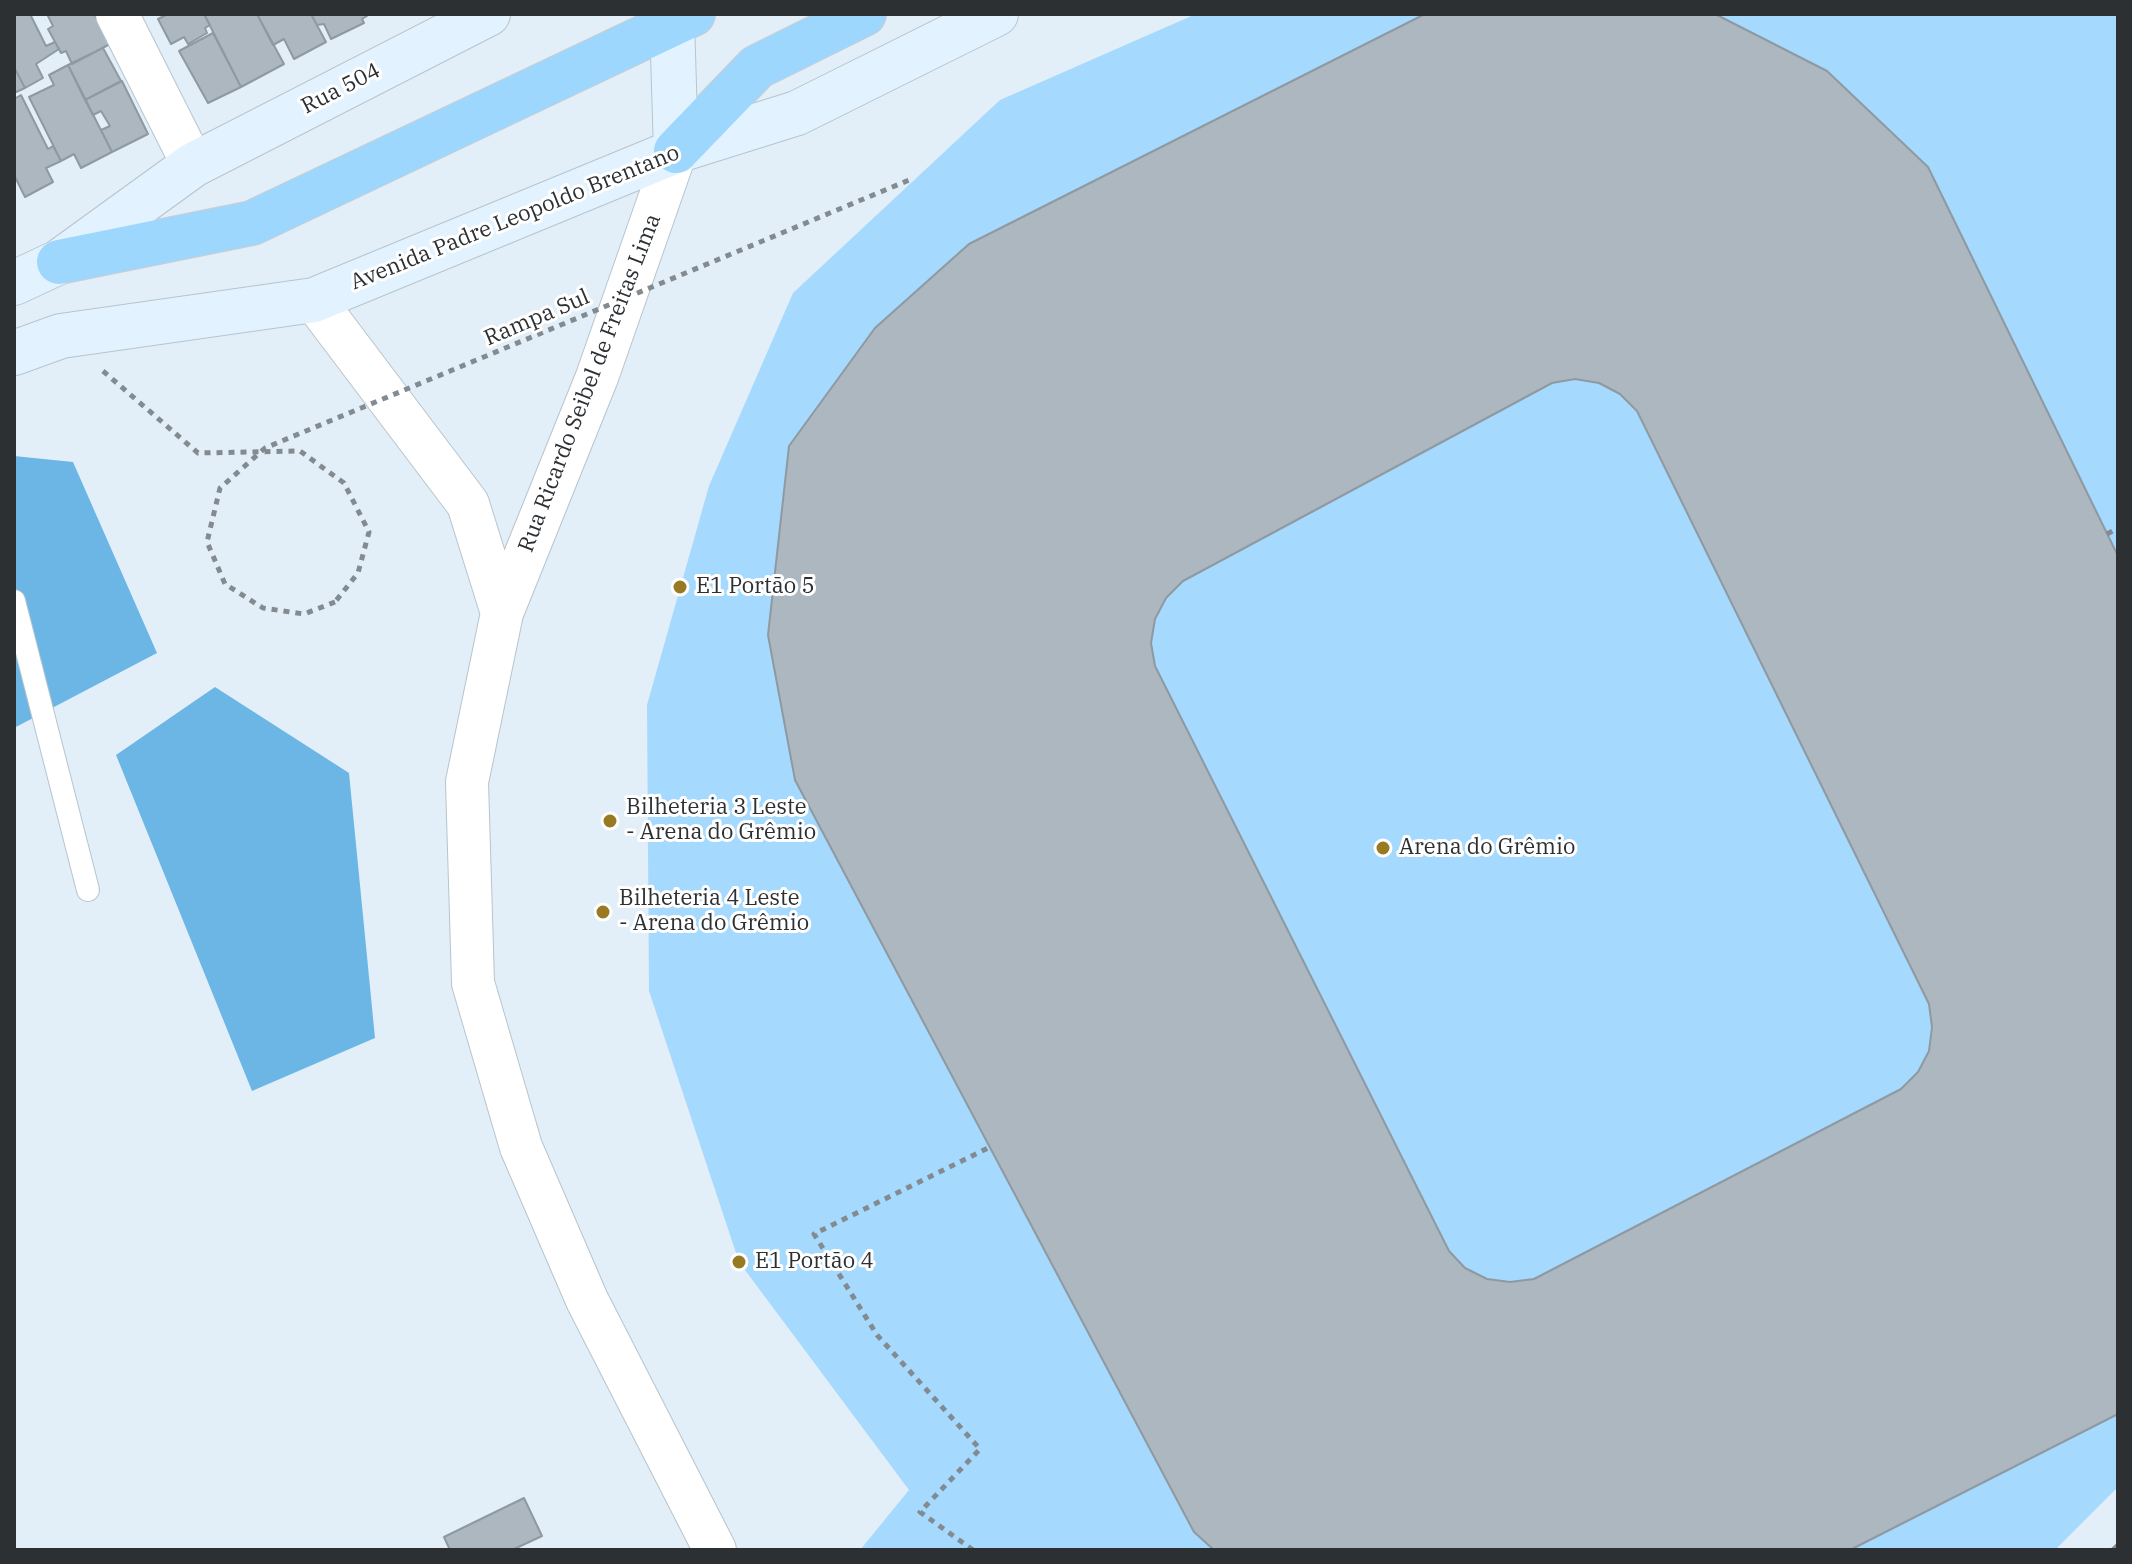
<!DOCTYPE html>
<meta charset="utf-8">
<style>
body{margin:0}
#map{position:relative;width:2132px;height:1564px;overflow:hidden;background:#e3eff8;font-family:"IBM Plex Serif",serif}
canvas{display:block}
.frame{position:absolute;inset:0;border:16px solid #2c3033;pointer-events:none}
</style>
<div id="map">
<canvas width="2132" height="1564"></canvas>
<div class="frame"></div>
</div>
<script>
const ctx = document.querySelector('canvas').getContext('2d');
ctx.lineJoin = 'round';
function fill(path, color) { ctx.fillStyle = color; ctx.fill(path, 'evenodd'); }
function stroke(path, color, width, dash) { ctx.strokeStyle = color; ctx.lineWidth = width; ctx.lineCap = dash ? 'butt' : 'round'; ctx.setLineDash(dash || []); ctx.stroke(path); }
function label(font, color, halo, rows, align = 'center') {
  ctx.font = font + ' "IBM Plex Serif",serif'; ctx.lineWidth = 6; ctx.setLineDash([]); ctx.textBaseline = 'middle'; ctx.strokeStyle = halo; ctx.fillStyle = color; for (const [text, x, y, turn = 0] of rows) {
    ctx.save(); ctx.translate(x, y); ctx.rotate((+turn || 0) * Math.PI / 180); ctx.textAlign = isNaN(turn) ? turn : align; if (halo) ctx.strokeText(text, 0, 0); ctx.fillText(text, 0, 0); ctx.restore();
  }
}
fill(new Path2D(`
 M 1196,14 L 2118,14 L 2118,1487 L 2055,1550 L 860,1550 L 909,1490 L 739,1262 L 649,991 L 647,705 L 709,486 L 793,293 L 1000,100 Z`), '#a5d9fd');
fill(new Path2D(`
 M 14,456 L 73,462 L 157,653 L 14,728 Z
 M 215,687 L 349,773 L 375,1038 L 252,1091 L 116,755 Z`), '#6cb6e6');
const building = new Path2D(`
 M 14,14 L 30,14 L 46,46 L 55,42 L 59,49 L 36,64 L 43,78 L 25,88 L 14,67 Z
 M 47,14 L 94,14 L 110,44 L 72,64 L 66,51 L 61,53 L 48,29 L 53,26 Z
 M 168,14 L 204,14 L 210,25 L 205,28 L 207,33 L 188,44 L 184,37 L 171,44 L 158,19 Z
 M 204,14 L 257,14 L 284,64 L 241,87 Z
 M 257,14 L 311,14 L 326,42 L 294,59 L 284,39 L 273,45 Z
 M 311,14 L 366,14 L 367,16 L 362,19 L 364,23 L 331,39 L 324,24 L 317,25 Z
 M 1425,14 L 1715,14 L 1827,71 L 1928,167 L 2118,556 L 2118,1414 L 1850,1550 L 1214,1550 L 1194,1532 L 795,780 L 768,635 L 789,446 L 875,328 L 969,244 ZM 1575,379 L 1599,383 L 1620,394 L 1637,411 L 1929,1004 L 1932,1027 L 1929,1051 L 1918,1072 L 1901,1089 L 1534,1279 L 1510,1282 L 1487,1279 L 1465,1268 L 1449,1251 L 1155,666 L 1151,643 L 1155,619 L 1166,598 L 1183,581 L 1552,383 Z
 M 213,33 L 241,87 L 208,103 L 179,51 Z
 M 103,48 L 121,81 L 85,100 L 68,65 Z
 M 68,65 L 112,152 L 81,168 L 74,154 L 61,161 L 29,97 L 54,85 L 49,75 Z
 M 14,67 L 25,88 L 14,93 Z
 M 122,81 L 148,134 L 112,152 L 101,130 L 110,126 L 101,111 L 93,115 L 85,100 Z
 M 21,95 L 48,149 L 53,146 L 61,161 L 46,168 L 53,182 L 25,197 L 14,175 L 14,99 Z
 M 524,1498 L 542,1536 L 512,1550 L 450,1550 L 444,1537 Z`);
fill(building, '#acb7bf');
stroke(building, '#8e99a1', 2);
const lane = new Path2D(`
 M 14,601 L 88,890`);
const street = new Path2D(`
 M 117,14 L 193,165
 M 676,151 L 597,377 L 502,613 L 467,782 L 473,983 L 521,1147 L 587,1300 L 715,1550
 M 314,300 L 468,504 L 502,613`);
const secondary = new Path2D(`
 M 676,151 L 672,21 L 680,14
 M 14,283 L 59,262 L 193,165 L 488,14
 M 14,353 L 61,336 L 314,300 L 676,151 L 797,113 L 996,14`);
const highway = new Path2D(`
 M 676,151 L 757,67 L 864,14
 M 59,262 L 252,223 L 693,14`);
stroke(lane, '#b8c4cc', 24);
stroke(street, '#b8c4cc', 44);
stroke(secondary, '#b8c4cc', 46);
stroke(highway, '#cccdce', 46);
stroke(new Path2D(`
 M 103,371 L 198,453 L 300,451 L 344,483 L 369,532 L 358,573 L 335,602
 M 2107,534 L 2118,528
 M 973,1550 L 920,1512 L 980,1449 L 877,1335 L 814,1234 L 990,1147
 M 2113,1550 L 2118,1545`), '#838b91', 5, [6, 6]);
stroke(lane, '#fff', 22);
stroke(street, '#fff', 42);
stroke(secondary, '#e2f3ff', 44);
stroke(highway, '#9ed7fe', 44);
stroke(new Path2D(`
 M 335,602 L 304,614 L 263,608 L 225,584 L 207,542 L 220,488 L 265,448 L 914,178`), '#838b91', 5, [6, 6]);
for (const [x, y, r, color] of [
 [680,587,8,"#977a22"],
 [610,821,8,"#977a22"],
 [1383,848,8,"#977a22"],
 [603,912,8,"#977a22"],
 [739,1262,8,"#977a22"]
]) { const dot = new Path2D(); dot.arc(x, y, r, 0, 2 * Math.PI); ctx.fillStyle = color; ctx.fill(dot); stroke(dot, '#fff', 3); }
label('22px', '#2c3033', '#fff', [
 ["Rua 504",341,89,-27],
 ["Avenida Padre Leopoldo Brentano",515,218,-22],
 ["Rampa Sul",537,318,-23],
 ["Rua Ricardo Seibel de Freitas Lima",590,383,-69]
]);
label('22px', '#2c3033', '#fff', [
 ["E1 Portão 5",696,587],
 ["Bilheteria 3 Leste",626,808],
 ["- Arena do Grêmio",626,833],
 ["Arena do Grêmio",1399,848],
 ["Bilheteria 4 Leste",619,899],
 ["- Arena do Grêmio",619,924],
 ["E1 Portão 4",755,1262]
], 'left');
</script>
